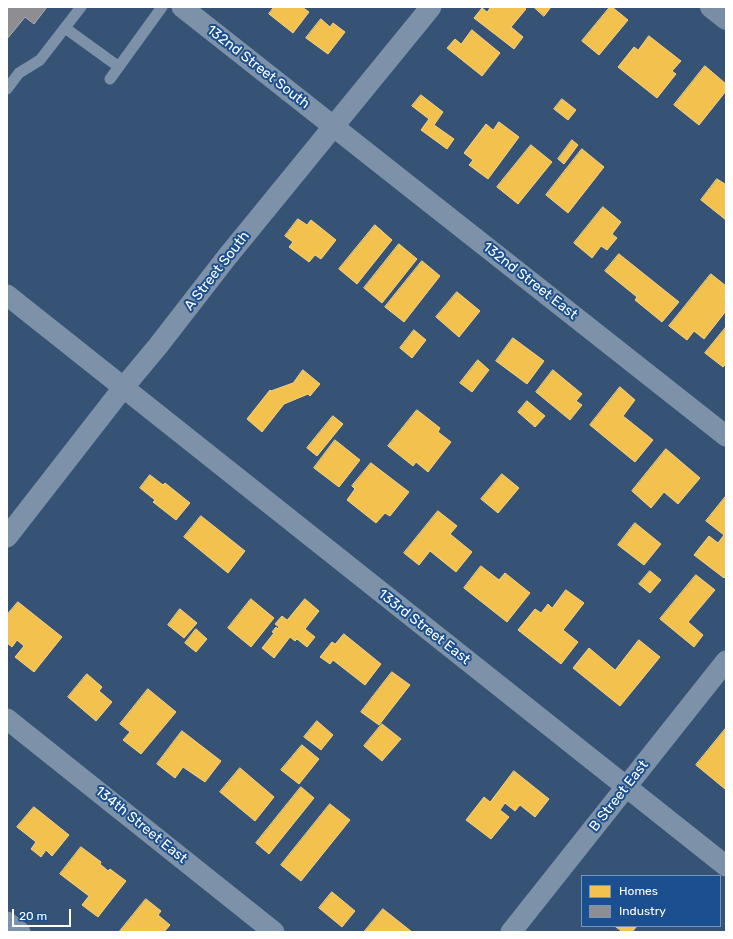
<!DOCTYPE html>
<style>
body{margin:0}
#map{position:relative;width:733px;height:939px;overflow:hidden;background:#365274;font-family:Rubik,sans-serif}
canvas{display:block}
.frame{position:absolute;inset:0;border:8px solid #fff;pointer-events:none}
.legend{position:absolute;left:581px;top:875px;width:140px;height:52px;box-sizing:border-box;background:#1b4f8f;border:1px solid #7695bc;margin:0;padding:5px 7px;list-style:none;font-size:12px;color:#fff}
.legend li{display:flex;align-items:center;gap:8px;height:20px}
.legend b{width:20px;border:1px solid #7695bc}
.scale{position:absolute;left:12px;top:909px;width:59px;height:18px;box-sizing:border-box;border:2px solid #fff;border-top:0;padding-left:5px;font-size:12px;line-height:14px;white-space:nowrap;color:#fff;-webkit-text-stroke:3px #1b4f8f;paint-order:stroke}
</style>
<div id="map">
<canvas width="733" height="939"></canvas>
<div class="frame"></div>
<ul class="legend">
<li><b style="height:11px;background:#f2c14e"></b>Homes</li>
<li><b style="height:11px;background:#8d8d92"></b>Industry</li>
</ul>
<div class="scale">20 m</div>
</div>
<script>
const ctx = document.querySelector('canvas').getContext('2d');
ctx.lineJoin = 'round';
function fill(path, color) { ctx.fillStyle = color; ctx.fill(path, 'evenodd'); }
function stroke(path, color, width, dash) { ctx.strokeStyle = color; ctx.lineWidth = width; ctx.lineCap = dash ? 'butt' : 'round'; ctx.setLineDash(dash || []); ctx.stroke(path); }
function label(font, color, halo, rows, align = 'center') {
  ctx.font = font + ' Rubik,sans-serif'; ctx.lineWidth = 4; ctx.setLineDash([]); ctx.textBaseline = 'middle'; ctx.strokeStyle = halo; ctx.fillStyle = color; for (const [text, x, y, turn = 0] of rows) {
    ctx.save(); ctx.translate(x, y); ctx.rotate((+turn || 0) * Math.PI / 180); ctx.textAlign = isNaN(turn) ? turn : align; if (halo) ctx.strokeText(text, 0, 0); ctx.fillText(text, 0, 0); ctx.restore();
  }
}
const homes = new Path2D(`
 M 274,7 L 302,7 L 309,12 L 293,33 L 269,14 Z
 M 491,7 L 523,7 L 526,9 L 511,27 L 523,37 L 514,49 L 474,18 L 482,8 L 487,12 Z
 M 534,7 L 551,7 L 544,16 Z
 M 610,7 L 612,7 L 628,20 L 599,55 L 582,41 Z
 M 321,19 L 330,27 L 333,23 L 345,32 L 328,54 L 306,38 Z
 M 472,30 L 500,53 L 482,76 L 447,48 L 455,39 L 461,44 Z
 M 649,36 L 681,61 L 672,71 L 676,74 L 657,98 L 618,67 L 634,47 L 638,50 Z
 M 705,66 L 726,84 L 726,91 L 699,125 L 674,105 Z
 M 421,95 L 443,112 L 434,125 L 454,139 L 447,149 L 421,130 L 429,119 L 412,106 Z
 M 562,99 L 576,110 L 568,120 L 554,109 Z
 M 499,122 L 519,137 L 488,179 L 469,165 L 473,160 L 464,153 L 486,124 L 493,130 Z
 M 572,140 L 578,145 L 564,164 L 558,159 Z
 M 531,145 L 552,162 L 518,204 L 497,187 Z
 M 582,149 L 604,167 L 568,213 L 546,195 Z
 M 717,179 L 725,184 L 726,183 L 726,220 L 701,200 Z
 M 603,207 L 621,222 L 612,234 L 617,238 L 607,250 L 601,246 L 592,258 L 574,243 Z
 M 298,219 L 307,225 L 311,220 L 336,240 L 321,259 L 315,255 L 309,262 L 289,247 L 293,242 L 285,236 Z
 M 375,225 L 392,240 L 357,284 L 339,269 Z
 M 399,244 L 417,259 L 382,303 L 364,288 Z
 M 619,254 L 679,302 L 662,322 L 635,300 L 637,297 L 605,271 Z
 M 422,261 L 440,276 L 404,322 L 385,307 Z
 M 711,274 L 726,286 L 726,294 L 724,297 L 726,299 L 726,311 L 704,339 L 694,331 L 687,340 L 669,326 Z
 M 457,292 L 480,311 L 459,337 L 436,317 Z
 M 726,327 L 726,364 L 723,367 L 705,353 Z
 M 414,330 L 426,340 L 412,358 L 400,348 Z
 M 513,338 L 544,361 L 527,384 L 496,361 Z
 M 478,360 L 489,370 L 472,392 L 460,383 Z
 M 303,370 L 320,384 L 310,396 L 308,394 L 284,404 L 262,432 L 247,419 L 270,390 L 271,391 L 293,383 Z
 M 553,370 L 582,394 L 576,401 L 582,405 L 570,420 L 536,392 Z
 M 620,387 L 635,400 L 623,416 L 653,440 L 635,462 L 590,425 Z
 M 527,401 L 545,416 L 535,427 L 518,412 Z
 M 417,410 L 440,428 L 438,432 L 451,442 L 428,472 L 416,462 L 413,466 L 388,446 Z
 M 333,416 L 343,424 L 317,456 L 307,448 Z
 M 335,440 L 360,460 L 339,487 L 314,468 Z
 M 666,449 L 700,478 L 678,504 L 664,492 L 651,508 L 632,491 Z
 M 371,463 L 409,492 L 390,516 L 385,513 L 376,523 L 347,500 L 355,489 L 352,486 Z
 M 502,474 L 519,488 L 498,513 L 481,499 Z
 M 150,475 L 163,485 L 165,483 L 190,503 L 176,520 L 153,502 L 155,500 L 140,488 Z
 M 726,496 L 726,575 L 724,578 L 694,555 L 709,536 L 718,543 L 724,535 L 706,521 Z
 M 438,511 L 457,526 L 450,534 L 472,552 L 456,572 L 430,551 L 419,565 L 404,553 Z
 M 201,516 L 245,551 L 228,573 L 184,537 Z
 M 635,523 L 661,544 L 644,565 L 618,545 Z
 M 481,566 L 499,580 L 505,573 L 530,593 L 507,622 L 464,588 Z
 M 650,571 L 661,580 L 650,593 L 639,584 Z
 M 696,575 L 715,590 L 688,622 L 703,635 L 694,647 L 660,619 Z
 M 566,590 L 584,603 L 563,630 L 578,642 L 561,664 L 518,630 L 535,609 L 541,613 L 548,604 L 552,608 Z
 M 251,599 L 274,618 L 251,647 L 228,628 Z
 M 305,599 L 319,611 L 305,629 L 315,637 L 307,647 L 297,639 L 295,641 L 290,637 L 274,658 L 262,648 L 274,633 L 272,632 L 276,627 L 278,629 L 279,627 L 275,624 L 282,616 L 287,620 Z
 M 18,602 L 62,637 L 34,672 L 15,657 L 24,646 L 17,640 L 12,647 L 7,643 L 7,615 Z
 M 180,609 L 197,623 L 184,638 L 168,625 Z
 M 196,629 L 207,639 L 196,652 L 185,643 Z
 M 344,634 L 381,664 L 365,685 L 333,660 L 330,664 L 320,657 L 332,642 L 335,644 Z
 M 639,640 L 660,657 L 620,706 L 573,668 L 589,648 L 615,670 Z
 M 392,672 L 410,685 L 379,725 L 361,712 Z
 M 87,674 L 102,687 L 99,691 L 112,702 L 96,721 L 68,697 Z
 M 148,689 L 176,712 L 141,754 L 123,740 L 130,732 L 120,724 Z
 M 317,721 L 333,735 L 321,750 L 304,737 Z
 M 382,724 L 401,739 L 382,761 L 364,746 Z
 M 726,728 L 726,787 L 725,789 L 696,765 Z
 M 182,731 L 221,761 L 205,782 L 183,767 L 175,778 L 157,764 Z
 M 302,745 L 319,759 L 299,784 L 281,770 Z
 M 240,768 L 274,797 L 255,821 L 220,792 Z
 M 514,771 L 549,799 L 535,817 L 520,805 L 515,811 L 505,803 L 500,810 L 509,817 L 491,839 L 466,820 L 484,797 L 490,802 Z
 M 301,787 L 314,798 L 269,854 L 256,843 Z
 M 330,804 L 350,820 L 301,881 L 281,865 Z
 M 34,807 L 69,835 L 52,856 L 46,850 L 41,857 L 31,849 L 36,842 L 17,827 Z
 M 81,847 L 101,862 L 100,864 L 108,871 L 110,869 L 126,881 L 98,917 L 82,905 L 89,896 L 60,874 Z
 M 332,892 L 355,911 L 342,927 L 319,908 Z
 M 146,899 L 161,911 L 158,915 L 170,925 L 164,932 L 121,932 L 120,931 Z
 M 383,909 L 412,932 L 364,932 Z
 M 615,926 L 637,926 L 632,932 L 623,932 Z`);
fill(homes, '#f2c14e');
stroke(homes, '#f6d483', 1);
const industry = new Path2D(`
 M 7,7 L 47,7 L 34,24 L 25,17 L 7,39 Z`);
fill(industry, '#8d8d92');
stroke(industry, '#afafb3', 1);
stroke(new Path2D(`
 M 65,28 L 119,67
 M 110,79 L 162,7
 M 7,89 L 19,73 L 40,60 L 81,7`), '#7d92a8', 11);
stroke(new Path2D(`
 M 182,7 L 726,436
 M 7,295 L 726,866
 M 7,537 L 123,388 L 158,346 L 227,257 L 431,7
 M 7,719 L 274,932
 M 7,922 L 20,932
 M 511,932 L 726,661`), '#7d92a8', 21);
stroke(new Path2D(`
 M 711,7 L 726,19`), '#798da4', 22);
label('14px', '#fff', '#1b4f8f', [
 ["132nd Street South",258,67,38],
 ["A Street South",217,271,-52],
 ["132nd Street East",530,281,38],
 ["133rd Street East",424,627,38],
 ["B Street East",619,796,-52],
 ["134th Street East",141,825,39]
]);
</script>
